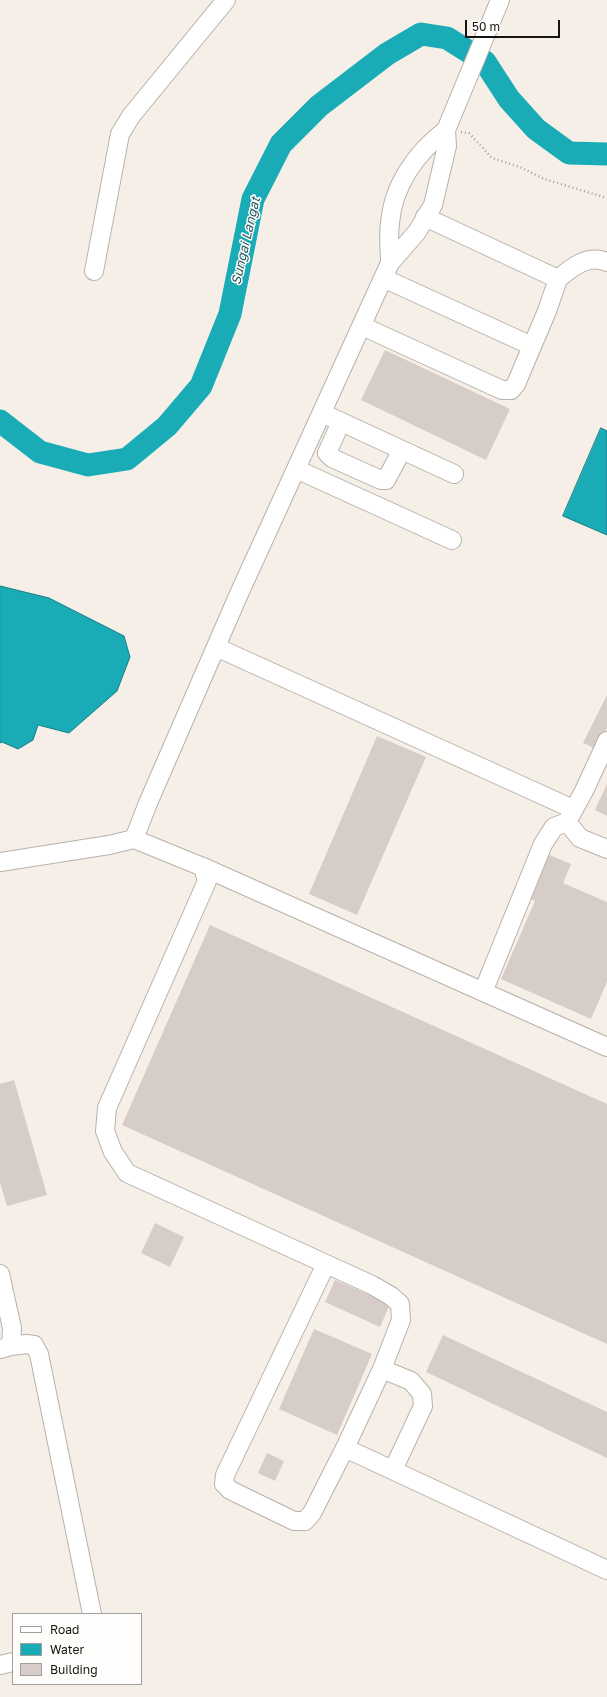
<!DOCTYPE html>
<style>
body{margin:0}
#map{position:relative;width:607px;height:1697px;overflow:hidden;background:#f5efe7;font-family:"Golos Text",sans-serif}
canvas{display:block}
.legend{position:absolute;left:12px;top:1613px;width:130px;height:72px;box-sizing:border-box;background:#fefdfb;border:1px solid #a1a09d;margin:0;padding:5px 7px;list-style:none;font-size:12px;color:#161411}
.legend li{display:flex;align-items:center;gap:8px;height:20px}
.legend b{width:20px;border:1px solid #a1a09d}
.scale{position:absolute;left:465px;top:20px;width:95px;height:18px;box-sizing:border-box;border:2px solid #161411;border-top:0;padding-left:5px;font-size:12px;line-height:14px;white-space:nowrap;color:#161411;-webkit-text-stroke:3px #fefdfb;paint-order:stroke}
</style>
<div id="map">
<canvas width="607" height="1697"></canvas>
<ul class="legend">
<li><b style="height:5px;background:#fff"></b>Road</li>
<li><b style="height:11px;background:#19acb7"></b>Water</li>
<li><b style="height:11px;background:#d7cdc8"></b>Building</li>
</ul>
<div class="scale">50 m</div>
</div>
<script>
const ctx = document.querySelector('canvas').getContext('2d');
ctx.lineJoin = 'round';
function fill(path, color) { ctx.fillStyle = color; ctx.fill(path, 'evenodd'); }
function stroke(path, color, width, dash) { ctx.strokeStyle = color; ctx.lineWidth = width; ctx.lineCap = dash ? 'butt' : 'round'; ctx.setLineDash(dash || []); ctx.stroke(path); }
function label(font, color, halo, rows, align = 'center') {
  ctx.font = font + ' "Golos Text",sans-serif'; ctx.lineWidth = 3; ctx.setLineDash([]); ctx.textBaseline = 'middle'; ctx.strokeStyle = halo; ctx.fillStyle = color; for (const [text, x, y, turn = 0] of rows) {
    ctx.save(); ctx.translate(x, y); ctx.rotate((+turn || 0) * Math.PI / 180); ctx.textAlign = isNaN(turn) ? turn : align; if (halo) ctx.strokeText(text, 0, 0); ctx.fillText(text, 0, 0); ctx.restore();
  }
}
const water = new Path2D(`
 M 601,428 L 607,431 L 607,535 L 563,516 Z
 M 0,586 L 49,598 L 124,636 L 130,657 L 117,691 L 69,733 L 38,725 L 33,740 L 18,749 L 2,742 L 0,743 Z`);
fill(water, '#19acb7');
stroke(water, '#187e85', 1);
stroke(new Path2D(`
 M 0,421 L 40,452 L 88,465 L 127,459 L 167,426 L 201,386 L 230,314 L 253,199 L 281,144 L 319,106 L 387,54 L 421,34 L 447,38 L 485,62 L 509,99 L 536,129 L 569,153 L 607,154`), '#19acb7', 23);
fill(new Path2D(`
 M 385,350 L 510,409 L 486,460 L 361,400 Z
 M 607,695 L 607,728 L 596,749 L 583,743 Z
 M 377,736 L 426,757 L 357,915 L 309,894 Z
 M 607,784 L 607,816 L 595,810 Z
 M 547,854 L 571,864 L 563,883 L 607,902 L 607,982 L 591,1019 L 501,979 L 535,901 L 528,898 Z
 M 210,925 L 607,1104 L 607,1344 L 122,1125 Z
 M 14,1080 L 47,1195 L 7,1206 L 0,1183 L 0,1084 Z
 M 155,1223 L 184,1237 L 170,1267 L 141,1253 Z
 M 335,1280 L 390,1304 L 380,1327 L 325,1302 Z
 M 314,1329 L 372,1354 L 337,1435 L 279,1409 Z
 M 443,1335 L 607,1412 L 607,1458 L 426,1372 Z
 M 267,1453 L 284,1461 L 275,1481 L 258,1473 Z`), '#d7cdc8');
const minor = new Path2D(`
 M 425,217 L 558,279 C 572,267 588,254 607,262
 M 390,263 C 390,250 388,236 390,223 C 393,185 417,152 446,130 L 500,0
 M 94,271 L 120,134 L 131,116 L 226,0
 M 383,278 L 532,346
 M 362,326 L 502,390 L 511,390 L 516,384 L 547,311 L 558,279
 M 322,413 L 454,474
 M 341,422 L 327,453 L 332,458 L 381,480 L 386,480 L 402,450
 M 296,469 L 452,540
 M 216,647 L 573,809
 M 607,741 L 584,791 L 567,822 L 580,838 L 607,849
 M 134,839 L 148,803 L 238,596 L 390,263 L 417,232 L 433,205 L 447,146 L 446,130
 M 0,862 L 109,845 L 134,839 L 203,867 L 207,881 L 107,1108 L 105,1131 L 113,1152 L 127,1173 L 372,1285 L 391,1296 L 400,1304 L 401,1320 L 382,1369 L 345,1448 L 312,1513 L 305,1521 L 294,1521 L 230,1490 L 224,1484 L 225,1475 L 326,1264
 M 203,867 L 607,1047
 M 483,992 L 543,844 L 554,827 L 567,822
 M 0,1274 L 12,1328 L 11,1346 L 0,1349
 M 11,1346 L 27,1344 L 34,1345 L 39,1354 L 92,1614
 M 382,1369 L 411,1381 L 422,1394 L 423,1406 L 393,1470
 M 345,1448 L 607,1570
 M 0,1665 L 13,1662`);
stroke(minor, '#b8b1aa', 20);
stroke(new Path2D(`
 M 461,132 L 469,133 L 492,158 L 520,167 L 544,179 L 607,198`), '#a39e98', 2.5, [1, 3]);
stroke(minor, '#fff', 18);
label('italic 13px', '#255a5f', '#fefdfb', [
 ["Sungai Langat",246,241,-77]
]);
</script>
